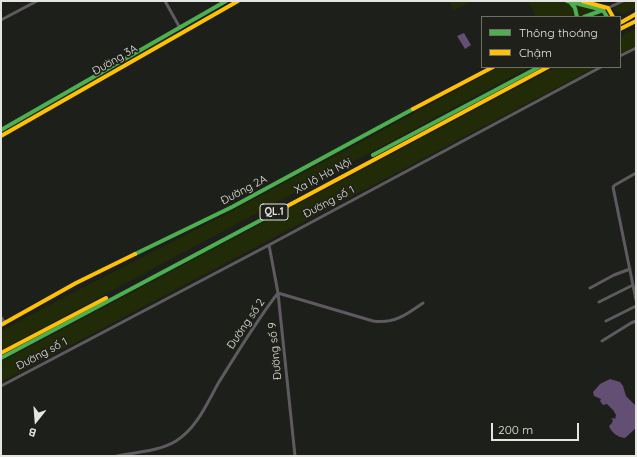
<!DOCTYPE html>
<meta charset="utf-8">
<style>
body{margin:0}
#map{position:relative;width:637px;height:457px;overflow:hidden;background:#1d1f1a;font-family:Quicksand,sans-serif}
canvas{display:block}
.frame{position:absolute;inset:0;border:2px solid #e4e5e0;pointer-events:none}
.legend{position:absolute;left:481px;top:16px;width:140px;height:52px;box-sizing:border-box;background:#1e2019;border:1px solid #6d6f69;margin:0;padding:5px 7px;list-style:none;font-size:12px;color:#e4e5e0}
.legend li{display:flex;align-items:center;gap:8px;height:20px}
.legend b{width:20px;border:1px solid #6d6f69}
.north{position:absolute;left:16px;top:401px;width:40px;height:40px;-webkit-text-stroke:3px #1e2019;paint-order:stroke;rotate:197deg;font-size:11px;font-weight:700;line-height:16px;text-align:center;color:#e4e5e0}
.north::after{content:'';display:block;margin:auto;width:14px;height:18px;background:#e4e5e0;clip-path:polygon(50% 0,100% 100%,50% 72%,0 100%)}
.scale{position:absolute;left:491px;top:423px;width:88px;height:18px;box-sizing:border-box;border:2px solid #e4e5e0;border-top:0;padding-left:5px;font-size:12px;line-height:14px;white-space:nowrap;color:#e4e5e0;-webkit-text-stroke:3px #1e2019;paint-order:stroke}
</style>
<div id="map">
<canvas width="637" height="457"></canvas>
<div class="frame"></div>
<ul class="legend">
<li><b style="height:5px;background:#4caf50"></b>Thông thoáng</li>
<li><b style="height:5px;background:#ffc107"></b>Chậm</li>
</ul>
<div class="north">B</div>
<div class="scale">200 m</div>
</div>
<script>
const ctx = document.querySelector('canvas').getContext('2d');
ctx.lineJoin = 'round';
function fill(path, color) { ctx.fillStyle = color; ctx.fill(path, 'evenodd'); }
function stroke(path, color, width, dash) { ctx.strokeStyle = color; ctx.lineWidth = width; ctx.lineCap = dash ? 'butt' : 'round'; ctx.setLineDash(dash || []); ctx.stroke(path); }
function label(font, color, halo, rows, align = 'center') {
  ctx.font = font + ' Quicksand,sans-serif'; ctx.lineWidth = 3.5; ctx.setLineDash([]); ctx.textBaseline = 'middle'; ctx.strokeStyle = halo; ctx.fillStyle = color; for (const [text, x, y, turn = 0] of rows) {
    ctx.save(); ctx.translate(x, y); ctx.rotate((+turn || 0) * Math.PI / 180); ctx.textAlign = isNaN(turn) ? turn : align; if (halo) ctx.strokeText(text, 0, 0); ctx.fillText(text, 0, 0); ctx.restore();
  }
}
fill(new Path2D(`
 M 449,1 L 472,1 L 453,11 Z
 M 528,1 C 539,1 560,0 569,3 C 574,6 575,12 576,17 L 536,17 Z
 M 627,1 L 636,1 L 636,8 L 623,14 L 616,12 L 614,10 L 615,7 Z
 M 573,4 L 596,10 L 581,17 L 578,17 Z
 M 636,28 L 636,46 L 620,54 L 620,37 Z
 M 171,35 L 172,36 L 1,134 L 1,132 Z
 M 499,67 L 530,67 L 1,350 L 1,331 C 57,300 114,272 170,243 C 281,186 390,126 499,67 Z
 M 556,67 L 596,67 L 1,382 L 1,362 Z`), '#222b08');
fill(new Path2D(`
 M 464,33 L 471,45 L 465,49 L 457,36 Z
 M 610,379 L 620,382 L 623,386 L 626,396 L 636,406 L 636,428 L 625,438 C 617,437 612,433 609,426 L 612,423 L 613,420 L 611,419 L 613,418 L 615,419 L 616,415 L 613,410 L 607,404 L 603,405 L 600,401 L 601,399 L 594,396 L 593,392 L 600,384 Z`), '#634e74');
stroke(new Path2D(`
 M 165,1 L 180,28
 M 608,8 L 623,1
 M 1,20 L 37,1
 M 620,56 L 636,48
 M 636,173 L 615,185 L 613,187 L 636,300
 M 269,245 L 278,293 L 295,456
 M 590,288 L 614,275 L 630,269
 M 599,302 L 633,285
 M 1,317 L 5,323
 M 606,321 L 636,306
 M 602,341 L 631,323 L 636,321
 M 1,386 L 269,245 L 601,67
 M 117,456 C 136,452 160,451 176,441 C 197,428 207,403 219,382 C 238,352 256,321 278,293 L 373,321 C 394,324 406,315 423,303`), '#5e5a60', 3);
stroke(new Path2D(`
 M 567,1 L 603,10
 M 570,2 L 575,8 L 577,17
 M 603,10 L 607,17
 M 584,17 L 603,10
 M 1,130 L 226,1
 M 373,155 L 539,67
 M 135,254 L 232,207 L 413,109
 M 1,358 L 278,211`), '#4caf50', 4);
stroke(new Path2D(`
 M 582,1 L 608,8 L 613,17
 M 620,23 L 636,14
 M 620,29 L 636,21
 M 413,109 L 493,67
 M 1,136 L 238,1
 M 278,211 L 548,67
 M 1,325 L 76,283 L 135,254
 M 1,353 L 106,298`), '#ffc107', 4);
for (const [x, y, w] of [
 [274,212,28]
]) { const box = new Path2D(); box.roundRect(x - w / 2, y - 8, w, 16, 3); ctx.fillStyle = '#1e2019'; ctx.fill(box); stroke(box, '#e4e5e0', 1); }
label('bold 10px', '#e4e5e0', null, [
 ["QL.1",274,212]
]);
label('11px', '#e4e5e0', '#1e2019', [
 ["Đường 3A",115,60,-30],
 ["Xa lộ Hà Nội",323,176,-28],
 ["Đường 2A",244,190,-28],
 ["Đường số 1",329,202,-28],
 ["Đường số 2",246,324,-56],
 ["Đường số 9",275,351,-96],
 ["Đường số 1",42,354,-28]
]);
</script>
